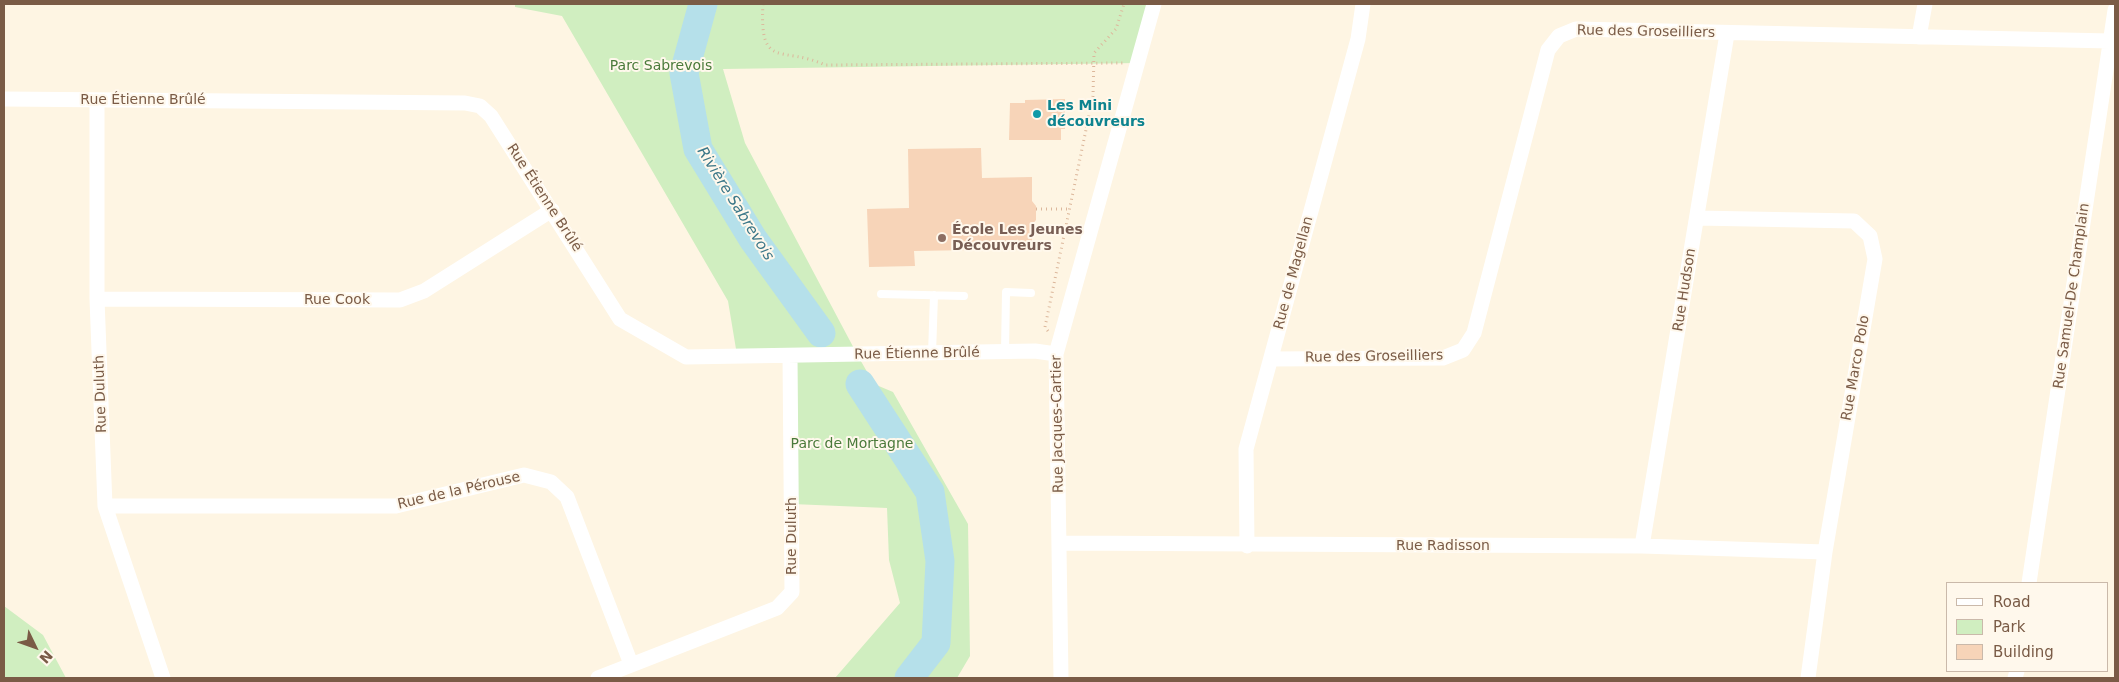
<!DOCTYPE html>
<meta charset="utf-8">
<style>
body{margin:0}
#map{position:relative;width:2119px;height:682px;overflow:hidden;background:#fef5e3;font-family:"DejaVu Sans",sans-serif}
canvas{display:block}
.frame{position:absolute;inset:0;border:5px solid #7a5b46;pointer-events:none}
.legend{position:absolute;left:1946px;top:582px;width:162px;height:90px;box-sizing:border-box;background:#fff8ec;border:1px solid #cab9aa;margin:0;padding:6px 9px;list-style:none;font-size:15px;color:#7a5b46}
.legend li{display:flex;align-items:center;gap:10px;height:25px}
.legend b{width:25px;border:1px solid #cab9aa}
.north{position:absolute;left:10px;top:622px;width:50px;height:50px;-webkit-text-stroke:4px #fff8ec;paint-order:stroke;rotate:132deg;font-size:14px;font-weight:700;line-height:20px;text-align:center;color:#7a5b46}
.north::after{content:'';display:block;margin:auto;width:18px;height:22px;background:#7a5b46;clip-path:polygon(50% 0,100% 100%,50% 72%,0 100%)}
</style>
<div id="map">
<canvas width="2119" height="682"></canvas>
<div class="frame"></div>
<ul class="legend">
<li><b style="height:6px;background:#fff"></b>Road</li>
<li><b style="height:14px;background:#d0eec0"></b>Park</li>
<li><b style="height:14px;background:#f7d4b8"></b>Building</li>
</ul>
<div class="north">N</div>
</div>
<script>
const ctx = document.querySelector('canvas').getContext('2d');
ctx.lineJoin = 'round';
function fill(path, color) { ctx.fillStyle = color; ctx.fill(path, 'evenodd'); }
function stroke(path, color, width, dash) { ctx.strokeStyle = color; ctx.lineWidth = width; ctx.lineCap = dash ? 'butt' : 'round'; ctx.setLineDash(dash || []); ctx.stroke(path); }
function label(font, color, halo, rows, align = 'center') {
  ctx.font = font + ' "DejaVu Sans",sans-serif'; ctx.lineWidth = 4; ctx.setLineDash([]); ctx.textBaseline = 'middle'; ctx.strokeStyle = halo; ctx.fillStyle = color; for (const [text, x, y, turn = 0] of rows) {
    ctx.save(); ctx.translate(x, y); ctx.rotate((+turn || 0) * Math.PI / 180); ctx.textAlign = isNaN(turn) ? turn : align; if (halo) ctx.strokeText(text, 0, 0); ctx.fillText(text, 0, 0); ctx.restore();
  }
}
fill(new Path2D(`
 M 515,4 L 1154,4 L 1138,63 L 723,69 L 745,143 L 858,356 L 874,384 L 893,392 L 968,524 L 970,656 L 957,678 L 835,678 L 900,603 L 889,560 L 887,508 L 792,504 L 790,356 L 737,355 L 728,301 L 562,16 L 515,7 Z
 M 4,606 L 43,635 L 66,678 L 4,678 Z`), '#d0eec0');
stroke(new Path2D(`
 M 703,4 L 684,73 L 698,149 L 753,239 L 821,333
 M 860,384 L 930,492 L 940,561 L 936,643 L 909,678`), '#b5e0ea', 29);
fill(new Path2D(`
 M 1065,99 L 1065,129 L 1061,129 L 1061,140 L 1009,140 L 1010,103 L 1025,103 L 1025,100 Z
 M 981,148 L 982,178 L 1032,177 L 1032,201 L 1036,206 L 1036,220 L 1032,225 L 1032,249 L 914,251 L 915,266 L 869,267 L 867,209 L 909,208 L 908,149 Z`), '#f7d4b8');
stroke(new Path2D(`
 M 763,4 C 759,71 782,45 825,65 L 1124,63
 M 1065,125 L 1087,126
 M 1036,209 L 1071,209
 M 1048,331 L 1045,327 L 1093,96 L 1094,53 L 1116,29 L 1124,4`), '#dcb79b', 3, [1, 4]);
stroke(new Path2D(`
 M 881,294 L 964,296
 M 1005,352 L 1006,292 L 1031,293
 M 932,354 L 934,295`), '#fff', 8);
stroke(new Path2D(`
 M 1919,37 L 1925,4
 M 4,99 L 465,103 L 480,106 L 491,116 L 620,319 L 686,357 L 1035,351 L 1056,354
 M 97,100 L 97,299 L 105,506 L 163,678
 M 1697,218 L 1854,221 L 1870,236 L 1875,259 L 1825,552 L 1808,678
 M 97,299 L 400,300 L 424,291 L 552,210
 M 1271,359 L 1443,358 L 1463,350 L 1474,333 L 1548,50 L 1559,36 L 1576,29 L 2110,41
 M 105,506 L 396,506 L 524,475 L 551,482 L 567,497 L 631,664
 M 1060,543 L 1642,546 L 1825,552
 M 1247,546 L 1246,449 L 1358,39 L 1363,4
 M 1642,546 L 1727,34
 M 2029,583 L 2115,10
 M 598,678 L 777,608 L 792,592 L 790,356
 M 1061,678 L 1056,354 L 1154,4
 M 2015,678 L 2017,671`), '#fff', 15);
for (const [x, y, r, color] of [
 [1037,114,5,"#0f9aa8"],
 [942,238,5,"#8d6e63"]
]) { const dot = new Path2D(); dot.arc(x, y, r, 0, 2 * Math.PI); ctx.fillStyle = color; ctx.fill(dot); stroke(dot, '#fff8ec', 2); }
label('14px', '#7a5b46', '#fff8ec', [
 ["Rue des Groseilliers",1646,32,1],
 ["Rue Étienne Brûlé",143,100],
 ["Rue Étienne Brûlé",544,198,57],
 ["Rue de Magellan",1294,273,-75],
 ["Rue Hudson",1685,290,-81],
 ["Rue Samuel-De Champlain",2072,296,-82],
 ["Rue Cook",337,300],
 ["Rue Étienne Brûlé",917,354,-1],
 ["Rue des Groseilliers",1374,357,-1],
 ["Rue Marco Polo",1856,368,-80],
 ["Rue Duluth",101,394,-92],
 ["Rue Jacques-Cartier",1058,424,-91],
 ["Rue de la Pérouse",459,491,-13],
 ["Rue Duluth",792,536,-90],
 ["Rue Radisson",1443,546]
]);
label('14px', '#4a7a3a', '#fff8ec', [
 ["Parc Sabrevois",661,66],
 ["Parc de Mortagne",852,444]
]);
label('bold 14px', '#0d838f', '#fff8ec', [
 ["Les Mini",1047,106],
 ["découvreurs",1047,122]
], 'left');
label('bold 14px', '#785e54', '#fff8ec', [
 ["École Les Jeunes",952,230],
 ["Découvreurs",952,246]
], 'left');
label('italic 15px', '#3b7788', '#fff8ec', [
 ["Rivière Sabrevois",735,204,58]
]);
</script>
